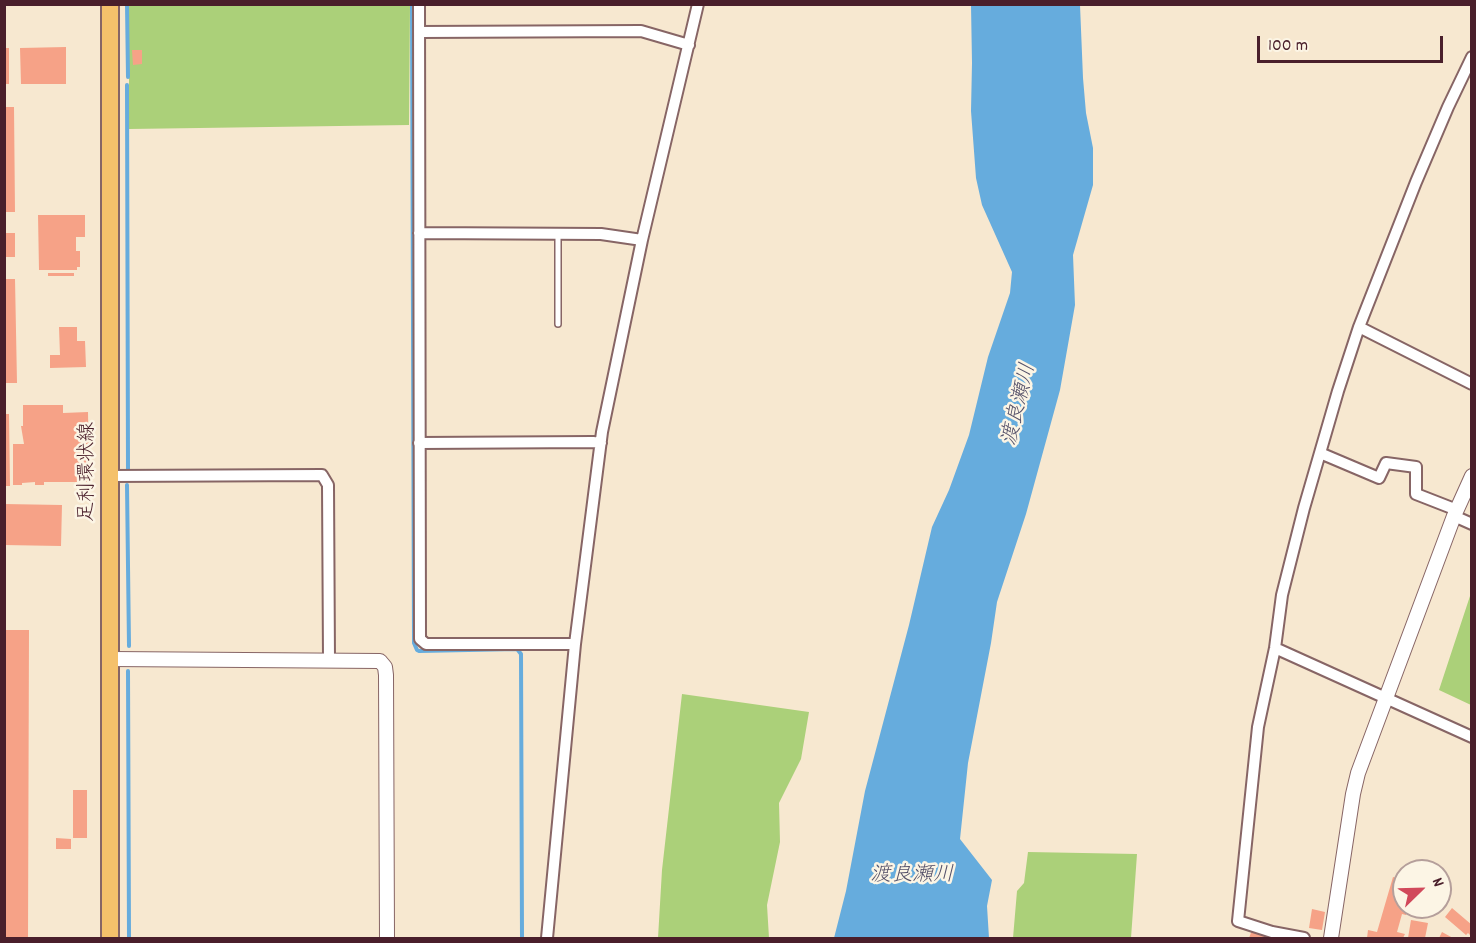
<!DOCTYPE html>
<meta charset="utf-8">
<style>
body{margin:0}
#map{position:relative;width:1476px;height:943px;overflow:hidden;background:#f7e8d0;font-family:Dekko,sans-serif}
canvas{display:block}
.frame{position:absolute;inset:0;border:6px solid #4a1f2b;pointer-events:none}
.north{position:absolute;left:1392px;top:859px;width:60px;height:60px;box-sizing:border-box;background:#fcf5e5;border:2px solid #b59f9b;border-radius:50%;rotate:67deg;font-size:16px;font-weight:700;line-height:24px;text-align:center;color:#4a1f2b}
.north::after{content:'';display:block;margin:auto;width:21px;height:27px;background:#d1495b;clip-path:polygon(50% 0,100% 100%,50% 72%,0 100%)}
.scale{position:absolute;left:1257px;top:36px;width:186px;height:27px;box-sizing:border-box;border:3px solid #4a1f2b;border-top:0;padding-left:8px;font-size:18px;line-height:21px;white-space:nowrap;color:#4a1f2b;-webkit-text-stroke:4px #fcf5e5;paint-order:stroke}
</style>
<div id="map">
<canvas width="1476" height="943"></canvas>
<div class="frame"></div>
<div class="north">N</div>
<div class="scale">100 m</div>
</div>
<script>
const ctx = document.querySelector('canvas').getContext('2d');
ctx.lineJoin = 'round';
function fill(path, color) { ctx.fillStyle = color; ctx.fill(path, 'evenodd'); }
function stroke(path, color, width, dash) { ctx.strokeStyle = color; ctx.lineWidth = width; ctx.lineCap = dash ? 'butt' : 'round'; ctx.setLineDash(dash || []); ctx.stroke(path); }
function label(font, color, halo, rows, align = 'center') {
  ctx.font = font + ' Dekko,"Klee One",sans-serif'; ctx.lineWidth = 5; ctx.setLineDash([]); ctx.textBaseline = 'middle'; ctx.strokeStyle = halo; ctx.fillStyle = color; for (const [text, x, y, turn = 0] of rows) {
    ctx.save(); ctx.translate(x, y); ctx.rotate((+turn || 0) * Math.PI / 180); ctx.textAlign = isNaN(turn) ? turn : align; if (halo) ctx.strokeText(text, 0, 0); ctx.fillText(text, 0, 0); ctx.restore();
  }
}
fill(new Path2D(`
 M 129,5 L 410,5 L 409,125 L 129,129 Z
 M 1471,593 L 1471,705 L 1439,690 Z
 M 682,694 L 809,712 L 801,759 L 779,803 L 780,842 L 767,905 L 769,938 L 658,938 L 662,870 Z
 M 1028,852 L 1137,854 L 1131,938 L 1013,938 L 1017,891 L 1024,883 Z`), '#abd079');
fill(new Path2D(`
 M 971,5 L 1080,5 L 1083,78 L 1086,113 L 1093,148 L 1093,185 L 1073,255 L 1075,305 L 1060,390 L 1026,514 L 997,602 L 991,643 L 968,763 L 960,839 L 992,880 L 987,906 L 989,938 L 834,938 L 846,891 L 865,791 L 909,625 L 932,527 L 949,490 L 969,435 L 988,357 L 1010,293 L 1012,272 L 982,205 L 976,178 L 971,111 L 972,63 Z`), '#66acdd');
stroke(new Path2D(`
 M 127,4 L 128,77
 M 412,4 L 414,643 L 417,650 L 419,651 L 517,649 L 521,654 L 522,938
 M 127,85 L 128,469
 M 127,485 L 129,646
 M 128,671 L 129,938`), '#66acdd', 4);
fill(new Path2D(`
 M 66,47 L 66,84 L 21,84 L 20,48 Z
 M 4,48 L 9,48 L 9,84 L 4,84 Z
 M 132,50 L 142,50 L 142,64 L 133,65 Z
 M 4,107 L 14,107 L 15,212 L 4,212 Z
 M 38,215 L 85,215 L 85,237 L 76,237 L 76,251 L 80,251 L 80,267 L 77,267 L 77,270 L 39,270 Z
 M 4,233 L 15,233 L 15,257 L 4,257 Z
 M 48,273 L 74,273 L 74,276 L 48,276 Z
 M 4,279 L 15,279 L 17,383 L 4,383 Z
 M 59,327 L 77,327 L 77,341 L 85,341 L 86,367 L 50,368 L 50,355 L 60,355 Z
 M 23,405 L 63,405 L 63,413 L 88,412 L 89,482 L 44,482 L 44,485 L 35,485 L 35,482 L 22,483 L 22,485 L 13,485 L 13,444 L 24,444 L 21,426 L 23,426 Z
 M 4,414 L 9,414 L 10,486 L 4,486 Z
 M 4,504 L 62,505 L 61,546 L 4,545 Z
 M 4,630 L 29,630 L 28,938 L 4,938 Z
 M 73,790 L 87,790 L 87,838 L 73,838 Z
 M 56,838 L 71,839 L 71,849 L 56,849 Z
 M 1393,877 L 1404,880 L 1404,907 L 1408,907 L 1406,915 L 1402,914 L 1397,932 L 1405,934 L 1403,938 L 1367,938 L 1368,930 L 1377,932 Z
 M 1452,908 L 1472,925 L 1472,937 L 1468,933 L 1466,935 L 1445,917 Z
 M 1312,909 L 1325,912 L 1322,930 L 1309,928 Z
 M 1411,920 L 1428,923 L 1425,938 L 1408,938 Z
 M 1252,930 L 1266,935 L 1264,938 L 1249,938 Z
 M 1442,932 L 1453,938 L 1439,938 Z`), '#f6a287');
const service = new Path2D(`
 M 558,324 L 558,233`);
const minor = new Path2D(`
 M 419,4 L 420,639 L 426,644 L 575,644
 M 419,32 L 641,31 L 689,45
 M 419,233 L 601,234 L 642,240
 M 1359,327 L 1472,384
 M 419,443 L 593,442 L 601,443
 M 1320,453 L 1379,478 L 1386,463 L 1416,467 L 1416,494 L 1457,510
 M 110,476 L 322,475 L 328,485 L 329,660
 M 1454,516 L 1472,524
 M 1275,648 L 1472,737
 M 547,938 L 575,644 L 602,432 L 642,240 L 698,4
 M 1304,938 L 1272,932 L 1238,921 L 1258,727 L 1275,648 L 1282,595 L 1304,508 L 1338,391 L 1359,327 L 1416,182 L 1448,107 L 1472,57`);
const tertiary = new Path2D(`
 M 111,659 L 380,661 L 385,667 L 386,675 L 387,938
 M 1331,938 L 1353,794 L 1358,773 L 1454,516 L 1472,476`);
const primary = new Path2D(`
 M 110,4 L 110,938`);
stroke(service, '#876565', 8);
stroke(minor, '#876565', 14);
stroke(tertiary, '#876565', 16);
stroke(primary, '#876565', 20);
stroke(service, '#fff', 5);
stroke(minor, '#fff', 10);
stroke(tertiary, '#fff', 14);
stroke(primary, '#f5c16b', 16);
label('20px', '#4a1f2b', '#fcf5e5', [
 ["足利環状線",89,472,-90]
]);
label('italic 21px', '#545069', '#fcf5e5', [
 ["渡良瀬川",1021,405,-76],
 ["渡良瀬川",912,877]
]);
</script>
